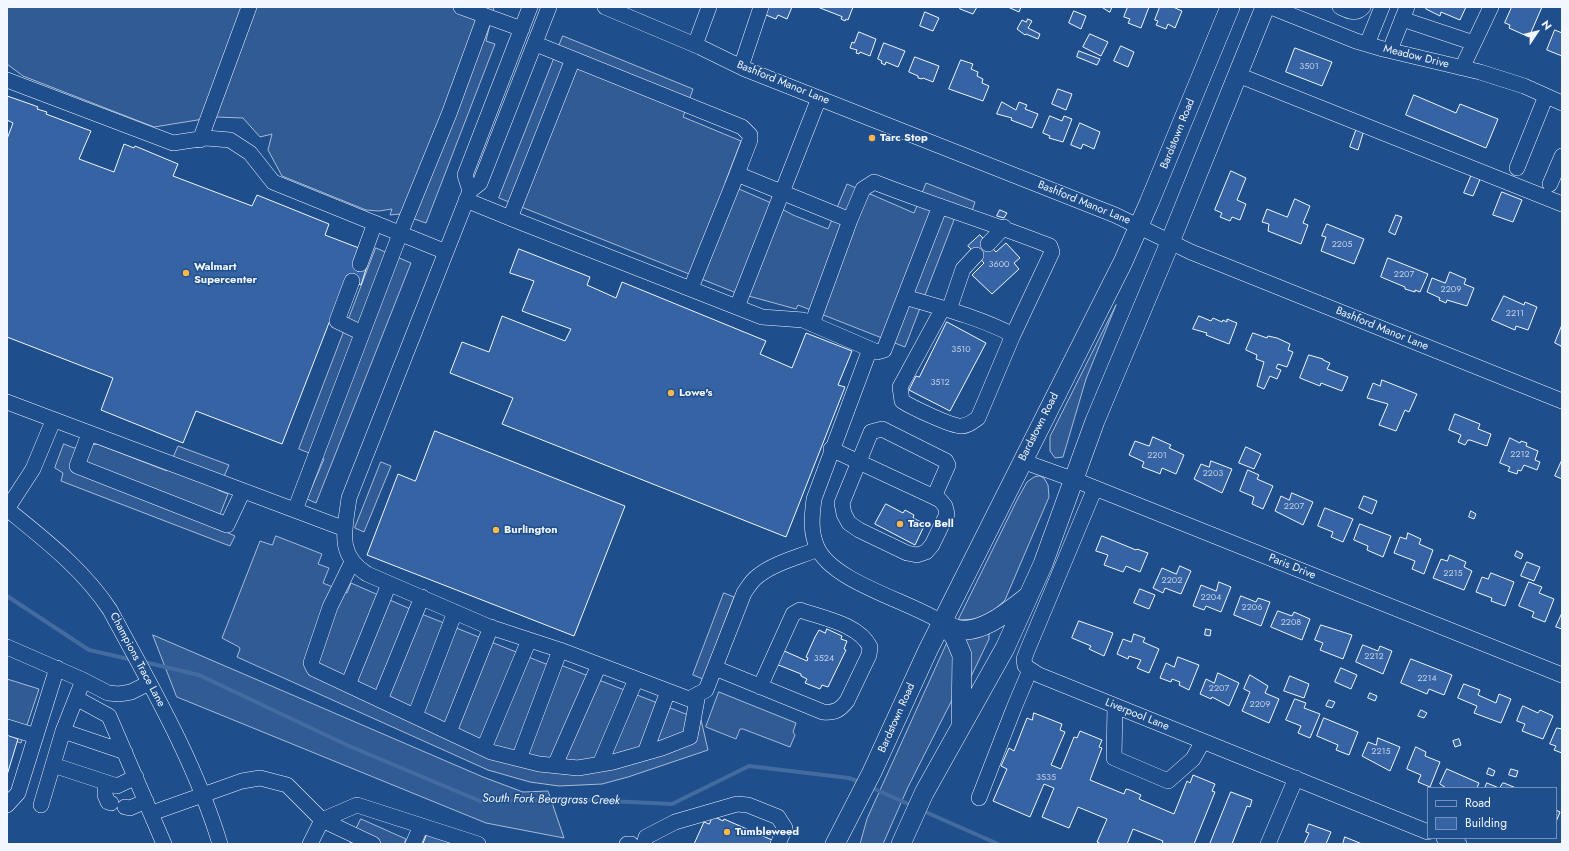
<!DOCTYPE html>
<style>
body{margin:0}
#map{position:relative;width:1569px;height:851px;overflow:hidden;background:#1f4e8c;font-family:Jost,sans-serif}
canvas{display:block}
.frame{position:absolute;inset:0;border:8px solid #f2f6ff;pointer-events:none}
.legend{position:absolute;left:1427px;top:787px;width:130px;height:52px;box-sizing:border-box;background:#1f4e8c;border:1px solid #7391ba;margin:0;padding:5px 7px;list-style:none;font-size:12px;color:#f2f6ff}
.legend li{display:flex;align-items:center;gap:8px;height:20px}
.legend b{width:20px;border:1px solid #7391ba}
.north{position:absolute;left:1517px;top:12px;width:40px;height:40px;-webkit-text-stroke:3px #1f4e8c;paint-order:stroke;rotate:55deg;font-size:11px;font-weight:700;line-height:16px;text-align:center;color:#f2f6ff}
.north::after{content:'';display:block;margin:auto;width:14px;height:18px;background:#f2f6ff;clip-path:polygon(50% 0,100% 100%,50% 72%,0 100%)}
</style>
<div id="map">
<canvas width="1569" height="851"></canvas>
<div class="frame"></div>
<ul class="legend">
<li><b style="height:5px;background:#1f4e8c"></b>Road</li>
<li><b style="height:11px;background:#3563a3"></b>Building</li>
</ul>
<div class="north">N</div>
</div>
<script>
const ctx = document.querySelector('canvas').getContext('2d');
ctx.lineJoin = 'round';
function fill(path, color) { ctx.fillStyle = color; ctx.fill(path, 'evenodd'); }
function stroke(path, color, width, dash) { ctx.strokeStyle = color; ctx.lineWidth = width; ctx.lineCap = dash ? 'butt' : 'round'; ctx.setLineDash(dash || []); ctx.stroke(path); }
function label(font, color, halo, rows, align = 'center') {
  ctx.font = font + ' Jost,sans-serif'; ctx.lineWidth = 3; ctx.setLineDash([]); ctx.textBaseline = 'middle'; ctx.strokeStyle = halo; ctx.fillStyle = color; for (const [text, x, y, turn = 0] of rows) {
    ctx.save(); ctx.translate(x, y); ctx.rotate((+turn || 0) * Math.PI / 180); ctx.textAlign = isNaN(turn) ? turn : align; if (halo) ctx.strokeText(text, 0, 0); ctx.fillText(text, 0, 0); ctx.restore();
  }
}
const built = new Path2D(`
 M 7,7 L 494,7 L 486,41 L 495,44 L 426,223 L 400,214 L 390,215 L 392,209 L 379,211 L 366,210 L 282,176 L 268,150 L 272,134 L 260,137 L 243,118 L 216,117 L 154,127 L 23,76 L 7,64 Z
 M 563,36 L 693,89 L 683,117 L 741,141 L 725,183 L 769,202 L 793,215 L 828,229 L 847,184 L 914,213 L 926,183 L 975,202 L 972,211 L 959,207 L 905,347 L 798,305 L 796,309 L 734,292 L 499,198 Z
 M 376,248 L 411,263 L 316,503 L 307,499 L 324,459 L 299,449 Z
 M 1116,305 L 1086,379 L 1063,457 L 1055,458 L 1050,451 L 1050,437 Z
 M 64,444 L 74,448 L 97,444 L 167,471 L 178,446 L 229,465 L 218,490 L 228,494 L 215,527 L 235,536 L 230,546 L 61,481 L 63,473 L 55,468 Z
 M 381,462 L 391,466 L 364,532 L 355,528 Z
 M 1040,476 L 1044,478 L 1048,485 L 1049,497 L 1005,600 L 992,612 L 976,619 L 958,620 L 1017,500 L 1027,482 L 1034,477 Z
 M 276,536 L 322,554 L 318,564 L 329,568 L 323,583 L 347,593 L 351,583 L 424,615 L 536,660 L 546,664 L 563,666 L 701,720 L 708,750 L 628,777 L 602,784 L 559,786 L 530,782 L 488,770 L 237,657 L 240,649 L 239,647 L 222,638 L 260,541 L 272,545 Z
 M 724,593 L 734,597 L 703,679 L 693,675 Z
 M 989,634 L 989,639 L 968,683 L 966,639 Z
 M 153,635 L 483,777 L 523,792 L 548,791 L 564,838 L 486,823 L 177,697 Z
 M 948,641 L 954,646 L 955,694 L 908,787 L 883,844 L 860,844 L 867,819 Z
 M 7,679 L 39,689 L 21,743 L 7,738 Z
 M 719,692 L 796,723 L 793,732 L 795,735 L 790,747 L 743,729 L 740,729 L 736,739 L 706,727 Z
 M 361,819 L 406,839 L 404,844 L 353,844 L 350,842 Z`);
fill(built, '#305b95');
stroke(built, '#a8bbd7', 1);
stroke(new Path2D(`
 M 7,596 L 89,650 L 133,660
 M 144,662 L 199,675 L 349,746 L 480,801 L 588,800 L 672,804 L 749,766 L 849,778 L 860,782
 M 870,787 L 913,806
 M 921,810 L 998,844`), '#446ba0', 4);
const building = new Path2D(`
 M 765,7 L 792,7 L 787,19 L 778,15 L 776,19 L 766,15 Z
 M 818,7 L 853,7 L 848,20 L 846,19 L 845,21 L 841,19 L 842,17 Z
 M 961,7 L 977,7 L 973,14 L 960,9 Z
 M 1011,7 L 1021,7 L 1019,12 L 1010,8 Z
 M 1102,7 L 1112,7 L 1110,12 Z
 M 1128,7 L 1149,7 L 1141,28 L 1128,23 L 1130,19 L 1124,17 Z
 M 1160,7 L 1173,7 L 1182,11 L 1175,28 L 1168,24 L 1166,29 L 1156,25 L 1158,21 L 1155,20 Z
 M 1427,7 L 1466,7 L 1460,20 L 1441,12 L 1440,16 L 1426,9 Z
 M 1512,7 L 1542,7 L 1529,37 L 1509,28 L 1510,25 L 1505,23 Z
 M 1074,11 L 1086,16 L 1081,29 L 1069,23 Z
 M 925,12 L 939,18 L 933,31 L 920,26 Z
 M 1028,19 L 1032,21 L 1028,28 L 1040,34 L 1038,39 L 1026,34 L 1025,35 L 1017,29 L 1022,20 L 1026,22 Z
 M 1555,30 L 1562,33 L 1562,56 L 1547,50 Z
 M 859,32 L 876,39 L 870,56 L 860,52 L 859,54 L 856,53 L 857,50 L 850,48 L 852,42 L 854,43 Z
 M 1090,34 L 1108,42 L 1101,56 L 1083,47 Z
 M 884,43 L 905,51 L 898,67 L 886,62 L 885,65 L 881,63 L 882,61 L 878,59 Z
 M 1121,46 L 1134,52 L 1128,67 L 1114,61 Z
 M 1295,48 L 1332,62 L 1322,86 L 1286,72 Z
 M 1079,51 L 1100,59 L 1097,65 L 1077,57 Z
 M 915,57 L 939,66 L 933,82 L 923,78 L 922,79 L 918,78 L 918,76 L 909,72 Z
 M 961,60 L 973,64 L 971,69 L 978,72 L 977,76 L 983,79 L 982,83 L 989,86 L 983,101 L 949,89 Z
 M 1058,89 L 1072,94 L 1066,110 L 1052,104 Z
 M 1414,95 L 1456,113 L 1460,104 L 1498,119 L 1486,148 L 1406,115 Z
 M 7,96 L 33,105 L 38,107 L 37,109 L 47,112 L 46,114 L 91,131 L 79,159 L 114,172 L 124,144 L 134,148 L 135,146 L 178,164 L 173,176 L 252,206 L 257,195 L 329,224 L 325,235 L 359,248 L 367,266 L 361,285 L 346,279 L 282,444 L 196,411 L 183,443 L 101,410 L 113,378 L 7,337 L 7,139 L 13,123 L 7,120 Z
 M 1002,102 L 1016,110 L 1019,102 L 1027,105 L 1025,109 L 1038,114 L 1032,128 L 1011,120 L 1012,118 L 997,114 Z
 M 1050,116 L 1062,121 L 1064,116 L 1072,119 L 1063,142 L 1049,138 L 1050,136 L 1043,133 Z
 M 1080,123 L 1100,132 L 1094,149 L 1083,144 L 1081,149 L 1071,145 Z
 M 1357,128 L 1364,130 L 1358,150 L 1350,147 Z
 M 1231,171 L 1246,178 L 1237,200 L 1246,204 L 1240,220 L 1232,217 L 1230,221 L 1220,217 L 1222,213 L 1215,210 Z
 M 1472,174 L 1481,177 L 1473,196 L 1464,193 Z
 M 1502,192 L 1522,200 L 1513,222 L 1493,215 Z
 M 1295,199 L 1310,206 L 1303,223 L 1308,225 L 1301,244 L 1268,231 L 1269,224 L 1262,222 L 1267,209 L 1287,217 Z
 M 1000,210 L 1007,213 L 1004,218 L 997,216 Z
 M 1396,215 L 1402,217 L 1395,235 L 1389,232 Z
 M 1327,224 L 1364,239 L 1354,264 L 1321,251 L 1326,237 L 1322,236 Z
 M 980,235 L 996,252 L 1006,243 L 1020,258 L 1014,263 L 1019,269 L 992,294 L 972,275 L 984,263 L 968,246 Z
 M 519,249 L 590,277 L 587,285 L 616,298 L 622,282 L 766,341 L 760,354 L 792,368 L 806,333 L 852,351 L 838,385 L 845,387 L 786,537 L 502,424 L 513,398 L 450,373 L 462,342 L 489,352 L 502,316 L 565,341 L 571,329 L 522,311 L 534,281 L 510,273 Z
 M 1388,258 L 1428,274 L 1420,292 L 1415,290 L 1415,292 L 1405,289 L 1405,287 L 1381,277 Z
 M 1450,272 L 1466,279 L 1464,284 L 1474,288 L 1467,306 L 1447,300 L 1446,303 L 1439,300 L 1440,298 L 1427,292 L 1432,278 L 1445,283 Z
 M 1504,296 L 1524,305 L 1525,302 L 1537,307 L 1528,330 L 1516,326 L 1515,330 L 1492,320 Z
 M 1199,316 L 1211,321 L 1213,318 L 1222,322 L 1223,320 L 1227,322 L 1227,319 L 1237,323 L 1229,344 L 1206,335 L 1207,333 L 1193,329 Z
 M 947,322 L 986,343 L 950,411 L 909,390 L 916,376 L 919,377 Z
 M 1562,325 L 1562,348 L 1561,346 L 1555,343 Z
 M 1253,333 L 1267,338 L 1268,336 L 1277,338 L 1290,344 L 1288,350 L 1293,352 L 1287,367 L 1278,364 L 1276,368 L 1281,370 L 1277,379 L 1270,376 L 1264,389 L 1257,386 L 1264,362 L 1256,359 L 1257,355 L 1246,350 Z
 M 1309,355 L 1323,359 L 1323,360 L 1330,363 L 1327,369 L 1348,377 L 1342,391 L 1321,383 L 1320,386 L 1300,378 Z
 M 1382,380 L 1417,394 L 1409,412 L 1405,410 L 1396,431 L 1379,425 L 1388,404 L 1367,398 L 1373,383 L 1380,386 Z
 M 1455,414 L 1480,424 L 1478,429 L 1491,434 L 1487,446 L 1470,440 L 1468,440 L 1465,445 L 1458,442 L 1461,435 L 1449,430 Z
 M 435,431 L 625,506 L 574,636 L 367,555 L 398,474 L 415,481 Z
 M 1153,437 L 1171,445 L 1169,448 L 1184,455 L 1176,474 L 1162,468 L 1160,474 L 1158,473 L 1142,467 L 1144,462 L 1129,455 L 1135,441 L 1149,446 Z
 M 1510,438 L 1520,443 L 1521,441 L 1527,443 L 1526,446 L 1538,451 L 1535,460 L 1540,462 L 1537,470 L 1524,465 L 1521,471 L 1518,470 L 1517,474 L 1508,471 L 1510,467 L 1500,463 Z
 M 1246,447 L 1261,454 L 1254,469 L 1239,463 Z
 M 1562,460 L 1562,479 L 1555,476 Z
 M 1211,461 L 1232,469 L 1222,493 L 1194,479 L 1201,464 L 1209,467 Z
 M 1248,470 L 1259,475 L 1257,479 L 1273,486 L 1263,509 L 1252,504 L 1254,497 L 1240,491 Z
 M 1292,493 L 1313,502 L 1303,525 L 1275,511 L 1281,496 L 1289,500 Z
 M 1364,496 L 1377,501 L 1372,514 L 1359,508 Z
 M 886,504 L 903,513 L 905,510 L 914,515 L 913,518 L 925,524 L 915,545 L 875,524 Z
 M 1325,508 L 1353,519 L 1343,542 L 1331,537 L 1333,532 L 1318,526 Z
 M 1471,511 L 1476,514 L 1474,519 L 1469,517 Z
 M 1360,524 L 1391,536 L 1383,557 L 1367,550 L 1368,546 L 1354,540 Z
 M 1408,533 L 1421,539 L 1419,544 L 1433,550 L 1424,574 L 1412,569 L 1415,561 L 1394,553 L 1400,537 L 1406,539 Z
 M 1102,536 L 1136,550 L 1137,549 L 1148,553 L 1140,572 L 1126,566 L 1123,572 L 1104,565 L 1108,555 L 1096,551 Z
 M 1517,551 L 1523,554 L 1521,559 L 1515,556 Z
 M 1450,555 L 1466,562 L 1464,567 L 1472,571 L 1464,590 L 1433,578 L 1441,559 L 1447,561 Z
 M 1527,562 L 1540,567 L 1534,581 L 1521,576 Z
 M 1180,566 L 1191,571 L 1181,594 L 1165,588 L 1163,593 L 1153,588 L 1162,568 L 1176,574 Z
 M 1491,573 L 1514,582 L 1505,606 L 1491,601 L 1492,598 L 1476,592 L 1482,577 L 1488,579 Z
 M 1219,582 L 1231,587 L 1221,612 L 1206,606 L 1204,610 L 1193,606 L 1201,585 L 1216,591 Z
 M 1529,582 L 1542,587 L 1539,593 L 1554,599 L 1545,622 L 1532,617 L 1534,612 L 1519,606 Z
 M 1140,589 L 1155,595 L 1149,609 L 1134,603 Z
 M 1241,596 L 1256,602 L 1258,598 L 1270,602 L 1261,626 L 1234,615 Z
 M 1278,611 L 1292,616 L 1294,612 L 1310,619 L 1302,640 L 1271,627 Z
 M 1562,613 L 1562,629 L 1556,627 Z
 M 1079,621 L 1113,633 L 1104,656 L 1089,649 L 1091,646 L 1072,638 Z
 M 1321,625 L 1352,635 L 1343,659 L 1320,650 L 1323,643 L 1315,640 Z
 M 827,629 L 842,636 L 841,639 L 847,641 L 844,649 L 846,650 L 828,687 L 822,685 L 820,689 L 805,683 L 807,679 L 801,676 L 801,674 L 776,664 L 782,650 L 807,661 L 808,658 L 806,657 L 815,637 L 819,630 L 825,633 Z
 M 1206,629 L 1211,630 L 1210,636 L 1205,635 Z
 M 1134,634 L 1145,638 L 1143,642 L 1159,649 L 1149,673 L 1137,668 L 1141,660 L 1129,656 L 1128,659 L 1117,654 L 1123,639 L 1131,642 Z
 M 1363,645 L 1378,651 L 1380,646 L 1392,651 L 1383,674 L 1356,662 Z
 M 1178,657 L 1199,665 L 1189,690 L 1179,685 L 1180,682 L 1172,679 L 1171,682 L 1160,678 L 1166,663 L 1174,667 Z
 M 1411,659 L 1452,675 L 1444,695 L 1429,689 L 1427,694 L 1401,683 Z
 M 1341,668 L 1357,675 L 1351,689 L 1335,682 Z
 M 1218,673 L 1239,683 L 1229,706 L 1212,697 L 1211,699 L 1200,694 L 1206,679 L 1214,683 Z
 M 1250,675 L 1268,686 L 1265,693 L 1279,699 L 1269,723 L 1242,711 L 1250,692 L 1244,689 Z
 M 1290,676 L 1309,684 L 1304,698 L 1284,691 Z
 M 1464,684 L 1480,690 L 1478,695 L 1496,703 L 1499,694 L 1511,699 L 1501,723 L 1474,713 L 1477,706 L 1458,698 Z
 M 1370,693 L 1377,696 L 1375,701 L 1368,698 Z
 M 1295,699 L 1306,703 L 1304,708 L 1320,714 L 1310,738 L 1298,733 L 1301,726 L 1286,720 Z
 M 1329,700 L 1335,702 L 1332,708 L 1326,706 Z
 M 1523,706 L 1538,713 L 1540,710 L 1553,716 L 1543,739 L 1522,731 L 1525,724 L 1517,721 Z
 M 1421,710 L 1427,713 L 1424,718 L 1418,716 Z
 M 1034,713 L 1062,724 L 1060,730 L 1065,732 L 1051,765 L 1061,769 L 1074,737 L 1077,738 L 1080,731 L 1102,740 L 1099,747 L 1102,748 L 1090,780 L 1124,794 L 1126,789 L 1130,790 L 1141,795 L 1139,799 L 1174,814 L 1187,781 L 1190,783 L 1193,775 L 1215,784 L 1212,791 L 1215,792 L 1194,844 L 1162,844 L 1163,841 L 1133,829 L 1127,844 L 1101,844 L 1097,842 L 1107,819 L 1078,807 L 1069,828 L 1042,817 L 1054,788 L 1044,784 L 1030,817 L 993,801 L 1007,769 L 1001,766 L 1009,748 L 1014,751 L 1027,718 L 1032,720 Z
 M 1324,718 L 1358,732 L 1349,755 L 1336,750 L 1338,745 L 1317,736 Z
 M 1557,728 L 1562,729 L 1562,753 L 1554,750 L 1556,746 L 1550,744 Z
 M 7,735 L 18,739 L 7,775 Z
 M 1378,738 L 1400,747 L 1390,771 L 1362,756 L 1368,742 L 1376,745 Z
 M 1459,739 L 1461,745 L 1455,747 L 1453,741 Z
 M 1416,747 L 1426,752 L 1425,756 L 1440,762 L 1430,787 L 1418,782 L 1421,775 L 1407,769 Z
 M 1489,768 L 1495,771 L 1493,776 L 1487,774 Z
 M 1447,769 L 1479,783 L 1477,788 L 1446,788 L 1440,784 Z
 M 1511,769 L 1518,771 L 1516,777 L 1509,775 Z
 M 1487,783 L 1499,788 L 1485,788 Z
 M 1503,783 L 1504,783 L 1516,788 L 1500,788 Z
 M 1231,792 L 1252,800 L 1250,807 L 1247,806 L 1232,844 L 1210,844 Z
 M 1556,810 L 1560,812 L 1556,822 Z
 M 713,816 L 723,821 L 724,819 L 772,840 L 770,844 L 694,844 L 704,822 L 709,824 Z
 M 1309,824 L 1331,832 L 1326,844 L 1304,844 L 1309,833 L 1306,832 Z
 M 429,830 L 460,844 L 423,844 Z
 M 1345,837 L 1362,844 L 1343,844 Z`);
fill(building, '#3563a3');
stroke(building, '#f2f6ff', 1);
const minor = new Path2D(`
 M 461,7 L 522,29
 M 549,7 L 480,183 L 470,191 L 349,498 C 345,530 336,554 367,574 L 487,626 L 560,650 L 689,699 L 706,690 L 744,593 C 748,587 752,580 758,576 C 774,563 799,557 818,549
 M 605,7 L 700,47 L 745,69 L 1115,215 L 1191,252 L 1562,401
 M 1271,7 L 1356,41 L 1383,49 L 1480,72 L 1524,86 L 1562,103
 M 1340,7 C 1349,11 1356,15 1363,7
 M 1402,19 L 1474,43
 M 536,44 L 742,127 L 750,135 L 750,140 L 737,174 L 850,220 L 863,189 L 874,182 C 932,205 992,223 1050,246 L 1052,252 L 1013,335
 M 1367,44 L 1382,7
 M 695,45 L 709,7
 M 1390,50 L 1407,7
 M 741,67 L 761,7
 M 1462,68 L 1491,7
 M 1238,75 L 1562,204
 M 7,80 L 173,143 L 206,138 L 230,140 L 250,153 L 273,182 L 446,252
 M 200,140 L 249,7
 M 1517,168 L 1546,96
 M 1550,184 L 1562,156
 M 470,191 L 465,175 L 530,7
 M 466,200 L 515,220 L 762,317 L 803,320 L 877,352 L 884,350 L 940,206
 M 510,218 L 573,59
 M 988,244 L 1004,227
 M 360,264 L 375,223
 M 352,281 L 337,321 L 362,333
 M 691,288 L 737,174
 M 905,297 C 941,308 979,317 1013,335 L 978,418 C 972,422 968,426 961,426 C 951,426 911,407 902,401 L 900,387 L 943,308
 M 737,307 L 819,98
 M 949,310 L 963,269 L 976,255
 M 812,324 L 850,220
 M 870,349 L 814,499 C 812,515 810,531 817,547 C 832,582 909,601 941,622
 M 7,402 L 345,529
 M 89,434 L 77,466 L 227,525 L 243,491
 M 831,449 L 934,497 L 940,500 L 945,506 L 947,514 L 932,545 L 926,552 L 917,555 L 907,553 L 859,530 L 849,523 L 844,514 L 842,503 L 871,432 L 882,429 L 946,461 L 948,465 L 934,497
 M 1022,461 L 1075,480 L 1562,675
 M 1095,488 L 1027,651 L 1024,659 L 1025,666 L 1039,675 L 1428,832
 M 7,509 C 45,540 83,569 110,610 C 151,686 195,761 220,844
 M 7,509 L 33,469 L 53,421
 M 295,510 L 400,234 L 449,114 L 485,16
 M 352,562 L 330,607 L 311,663 L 314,669 L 491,752 L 539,764 L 578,768 L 613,762 L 662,748 L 690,737 L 698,694
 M 7,647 L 83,680 L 108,693 L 119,694 L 131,692 L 149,683
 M 715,668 L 823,712 C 835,713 840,710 847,701 L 869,655 L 870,647 C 859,624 822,618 800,610 L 793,614 L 760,687
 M 348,685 L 389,584
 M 76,698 L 109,716 L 164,844
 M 380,700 L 422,597
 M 1115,706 L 1114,758 L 1168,781 L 1193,759 L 1203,741
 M 415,716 L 455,612
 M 7,727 L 36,736
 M 63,731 L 125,752
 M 449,732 L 491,627
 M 484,748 L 529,640
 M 645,753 L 668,691
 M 519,759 L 560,650
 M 600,764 L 636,679
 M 53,765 L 117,786 L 136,777
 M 555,765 L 599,665
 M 105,782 L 105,795 L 108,802 L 111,803
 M 979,798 L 1014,708 L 1030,670
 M 7,805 L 18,793 L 57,668
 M 41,805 L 63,731 L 80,688
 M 125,807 L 130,808 L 146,801
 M 152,813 L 242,781 L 260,778 L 287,785 L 322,820 L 357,805 L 478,844
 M 1444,838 L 1459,844
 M 310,844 L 322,820 L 373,844
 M 413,844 L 421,826
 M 627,844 L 631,844
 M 644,844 L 646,837 L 675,822 L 737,804 L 748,805 L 778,817 L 785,828 L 778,844
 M 1268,844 L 1296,778`);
const major = new Path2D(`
 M 941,622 L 954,636 L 962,655 L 961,724
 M 941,622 C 946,625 951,627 956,629 C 980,636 1010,610 1027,597
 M 835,844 L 872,772 L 928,650 L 1123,262 L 1149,203 L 1230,7
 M 901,844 L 924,793 L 1005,648 L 1043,564 L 1095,421 L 1166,252 L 1265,7`);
stroke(minor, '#f2f6ff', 16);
stroke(major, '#f2f6ff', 20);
stroke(minor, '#1f4e8c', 15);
stroke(major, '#1f4e8c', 19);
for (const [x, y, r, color] of [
 [872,138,4,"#ffb74d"],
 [186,273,4,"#ffb74d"],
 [671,393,4,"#ffb74d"],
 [900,524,4,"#ffb74d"],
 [496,530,4,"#ffb74d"],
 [727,832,4,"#ffb74d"]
]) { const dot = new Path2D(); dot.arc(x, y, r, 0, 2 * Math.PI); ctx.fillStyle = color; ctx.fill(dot); stroke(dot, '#1f4e8c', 1.5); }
label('9px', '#c3d1e8', null, [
 ["3501",1309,67],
 ["2205",1342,245],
 ["3600",999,265],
 ["2207",1404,275],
 ["2209",1451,290],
 ["2211",1515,314],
 ["3510",961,350],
 ["3512",940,383],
 ["2212",1520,455],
 ["2201",1157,456],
 ["2203",1213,474],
 ["2207",1294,507],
 ["2215",1453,574],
 ["2202",1172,581],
 ["2204",1211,598],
 ["2206",1252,608],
 ["2208",1291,623],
 ["2212",1374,657],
 ["3524",824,659],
 ["2214",1427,679],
 ["2207",1219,689],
 ["2209",1260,705],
 ["2215",1381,752],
 ["3535",1046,778]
]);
label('11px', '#f2f6ff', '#1f4e8c', [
 ["Meadow Drive",1416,57,14],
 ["Bashford Manor Lane",783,83,22],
 ["Bardstown Road",1178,134,-68],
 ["Bashford Manor Lane",1084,203,22],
 ["Bashford Manor Lane",1382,329,22],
 ["Bardstown Road",1039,427,-63],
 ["Paris Drive",1292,567,22],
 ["Champions Trace Lane",137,660,62],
 ["Liverpool Lane",1137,715,22],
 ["Bardstown Road",897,718,-66]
]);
label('bold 11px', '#f2f6ff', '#1f4e8c', [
 ["Tarc Stop",880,138],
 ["Walmart",194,267],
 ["Supercenter",194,280],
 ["Lowe's",679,393],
 ["Taco Bell",908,524],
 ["Burlington",504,530],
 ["Tumbleweed",735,832]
], 'left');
label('italic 12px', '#f2f6ff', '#1f4e8c', [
 ["South Fork Beargrass Creek",551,800,1]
]);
</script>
